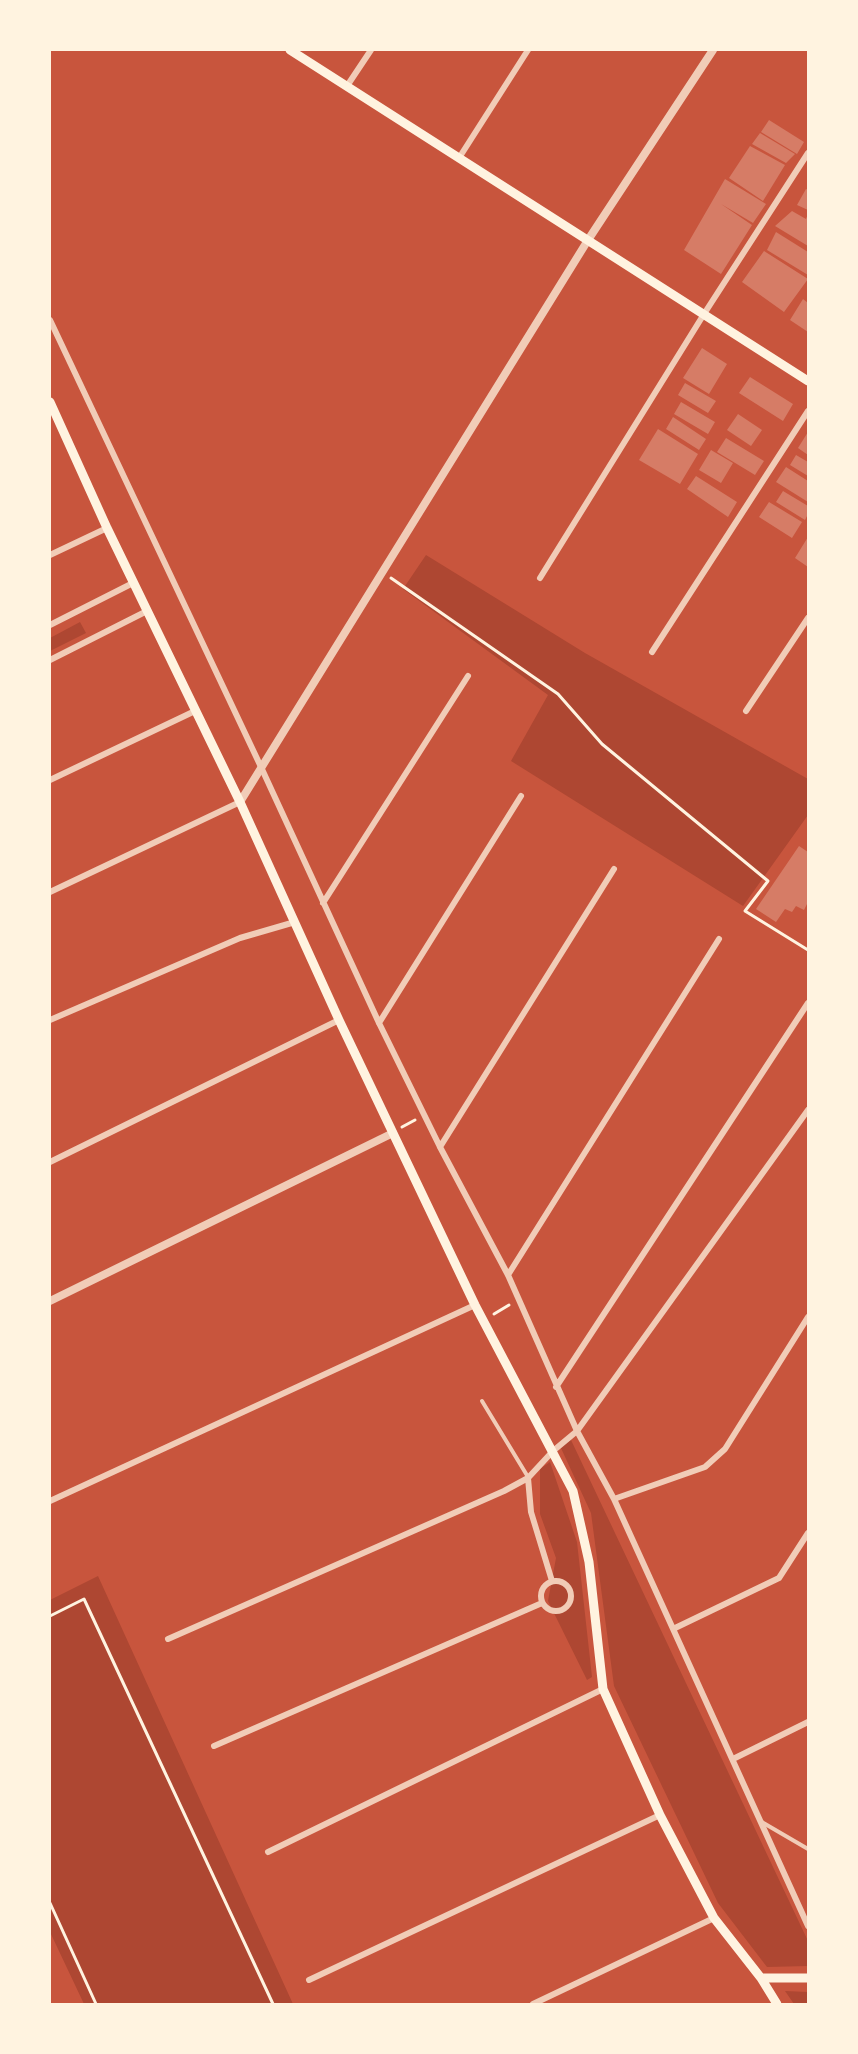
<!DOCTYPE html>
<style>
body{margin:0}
#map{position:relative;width:858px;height:2054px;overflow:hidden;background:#c8553d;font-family:Manrope,sans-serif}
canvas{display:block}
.frame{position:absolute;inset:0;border:51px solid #fff3e0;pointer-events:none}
</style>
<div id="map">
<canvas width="858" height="2054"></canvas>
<div class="frame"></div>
</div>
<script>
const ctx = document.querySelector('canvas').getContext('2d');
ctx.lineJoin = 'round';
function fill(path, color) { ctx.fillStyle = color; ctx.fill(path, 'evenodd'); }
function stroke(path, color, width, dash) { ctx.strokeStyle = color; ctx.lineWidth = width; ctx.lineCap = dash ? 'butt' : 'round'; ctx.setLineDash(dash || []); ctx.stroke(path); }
fill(new Path2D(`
 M 426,555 L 585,653 L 808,779 L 808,815 L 743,906 L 511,761 L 548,695 L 403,589 Z
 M 80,622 L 86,633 L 50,651 L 50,638 Z
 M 571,1440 L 808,1941 L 808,1966 L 767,1967 L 718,1903 L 614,1686 L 591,1513 L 560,1446 Z
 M 550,1462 L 577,1542 L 592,1677 L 587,1680 L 548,1601 L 556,1558 L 540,1514 L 540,1469 Z
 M 98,1576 L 293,2004 L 84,2004 L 50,1932 L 50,1600 Z
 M 785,1991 L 808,1992 L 808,2004 L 794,2004 Z`), '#ae4732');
fill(new Path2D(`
 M 769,120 L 804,142 L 797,154 L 761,132 Z
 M 760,133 L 795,154 L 786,163 L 752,144 Z
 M 750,146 L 785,165 L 763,201 L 729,178 Z
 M 725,179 L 766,204 L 753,223 L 721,204 L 752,225 L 721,274 L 684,250 Z
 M 806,189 L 808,190 L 808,210 L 797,205 Z
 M 792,211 L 806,219 L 808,214 L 808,246 L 775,226 Z
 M 776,232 L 808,252 L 808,275 L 767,250 Z
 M 764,251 L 808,279 L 784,312 L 742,282 Z
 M 803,299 L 808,303 L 808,332 L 790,320 Z
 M 702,348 L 727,364 L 709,394 L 683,378 Z
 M 750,377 L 793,404 L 783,421 L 739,393 Z
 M 685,383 L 716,401 L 708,413 L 678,395 Z
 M 681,402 L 715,422 L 708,434 L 674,414 Z
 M 738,414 L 762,430 L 751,446 L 727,430 Z
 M 673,417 L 706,439 L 699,450 L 666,429 Z
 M 658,429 L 698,454 L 680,484 L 639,460 Z
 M 808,432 L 808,455 L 798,448 Z
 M 726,438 L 764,461 L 755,475 L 717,452 Z
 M 711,450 L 733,463 L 721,483 L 699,470 Z
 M 796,455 L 808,462 L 808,476 L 790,465 Z
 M 786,467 L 808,481 L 808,502 L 776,482 Z
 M 696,476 L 737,502 L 728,517 L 687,489 Z
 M 783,491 L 808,506 L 808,514 L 805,520 L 776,502 Z
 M 769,502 L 802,522 L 792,538 L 759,517 Z
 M 808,537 L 808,567 L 795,558 Z
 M 799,846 L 808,852 L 808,902 L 804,910 L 796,906 L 792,912 L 785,909 L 776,922 L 756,909 Z`), '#d67c66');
stroke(new Path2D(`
 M 391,578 L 558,694 L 602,744 L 768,881 L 745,911 L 808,950
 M 402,1127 L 415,1120
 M 494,1314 L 509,1305
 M 50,1616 L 84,1599 L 273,2004
 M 50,1903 L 96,2004`), '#fff3e0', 3);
stroke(new Path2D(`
 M 482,1401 L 528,1477
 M 760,1821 L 808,1849`), '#f1ccb7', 4);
stroke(new Path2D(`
 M 347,86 L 371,50
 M 459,158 L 528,50
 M 50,320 L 261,767 L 379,1023 L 440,1147 L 508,1275 L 577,1431 L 614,1499 L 808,1926
 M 50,555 L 107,528
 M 540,578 L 704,314 L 808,153
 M 50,625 L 133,583
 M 652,652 L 808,411
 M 50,660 L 147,611
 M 746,711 L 808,618
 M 50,780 L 195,711
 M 50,892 L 240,802
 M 323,903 L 468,676
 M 50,1020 L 240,938 L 295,922
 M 379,1023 L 521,796
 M 440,1147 L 614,869
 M 50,1162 L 339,1020
 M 508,1275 L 719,939
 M 556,1387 L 808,1003
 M 528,1478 L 531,1512 L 552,1581
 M 614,1499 L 705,1467 L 725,1449 L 808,1317
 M 50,1501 L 475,1305
 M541 1596a15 15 0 1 1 30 0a15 15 0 1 1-30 0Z
 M 673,1629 L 779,1578 L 808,1533
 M 168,1639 L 504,1491 L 528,1478 L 553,1451 L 577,1431 L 808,1110
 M 214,1746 L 542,1603
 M 733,1759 L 808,1722
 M 268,1852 L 603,1689
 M 309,1980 L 660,1815
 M 533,2004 L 714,1918`), '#f1ccb7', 6);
stroke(new Path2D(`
 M 240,802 L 588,240 L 713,50
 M 50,1301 L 393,1133`), '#f1ccb7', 8);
stroke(new Path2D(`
 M 290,50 L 808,381
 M 50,402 L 107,528 L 240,802 L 339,1020 L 475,1305 L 573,1491 L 589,1562 L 603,1689 L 660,1815 L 714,1918 L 761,1978 L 777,2004
 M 761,1978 L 808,1978`), '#fff3e0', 9);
</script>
